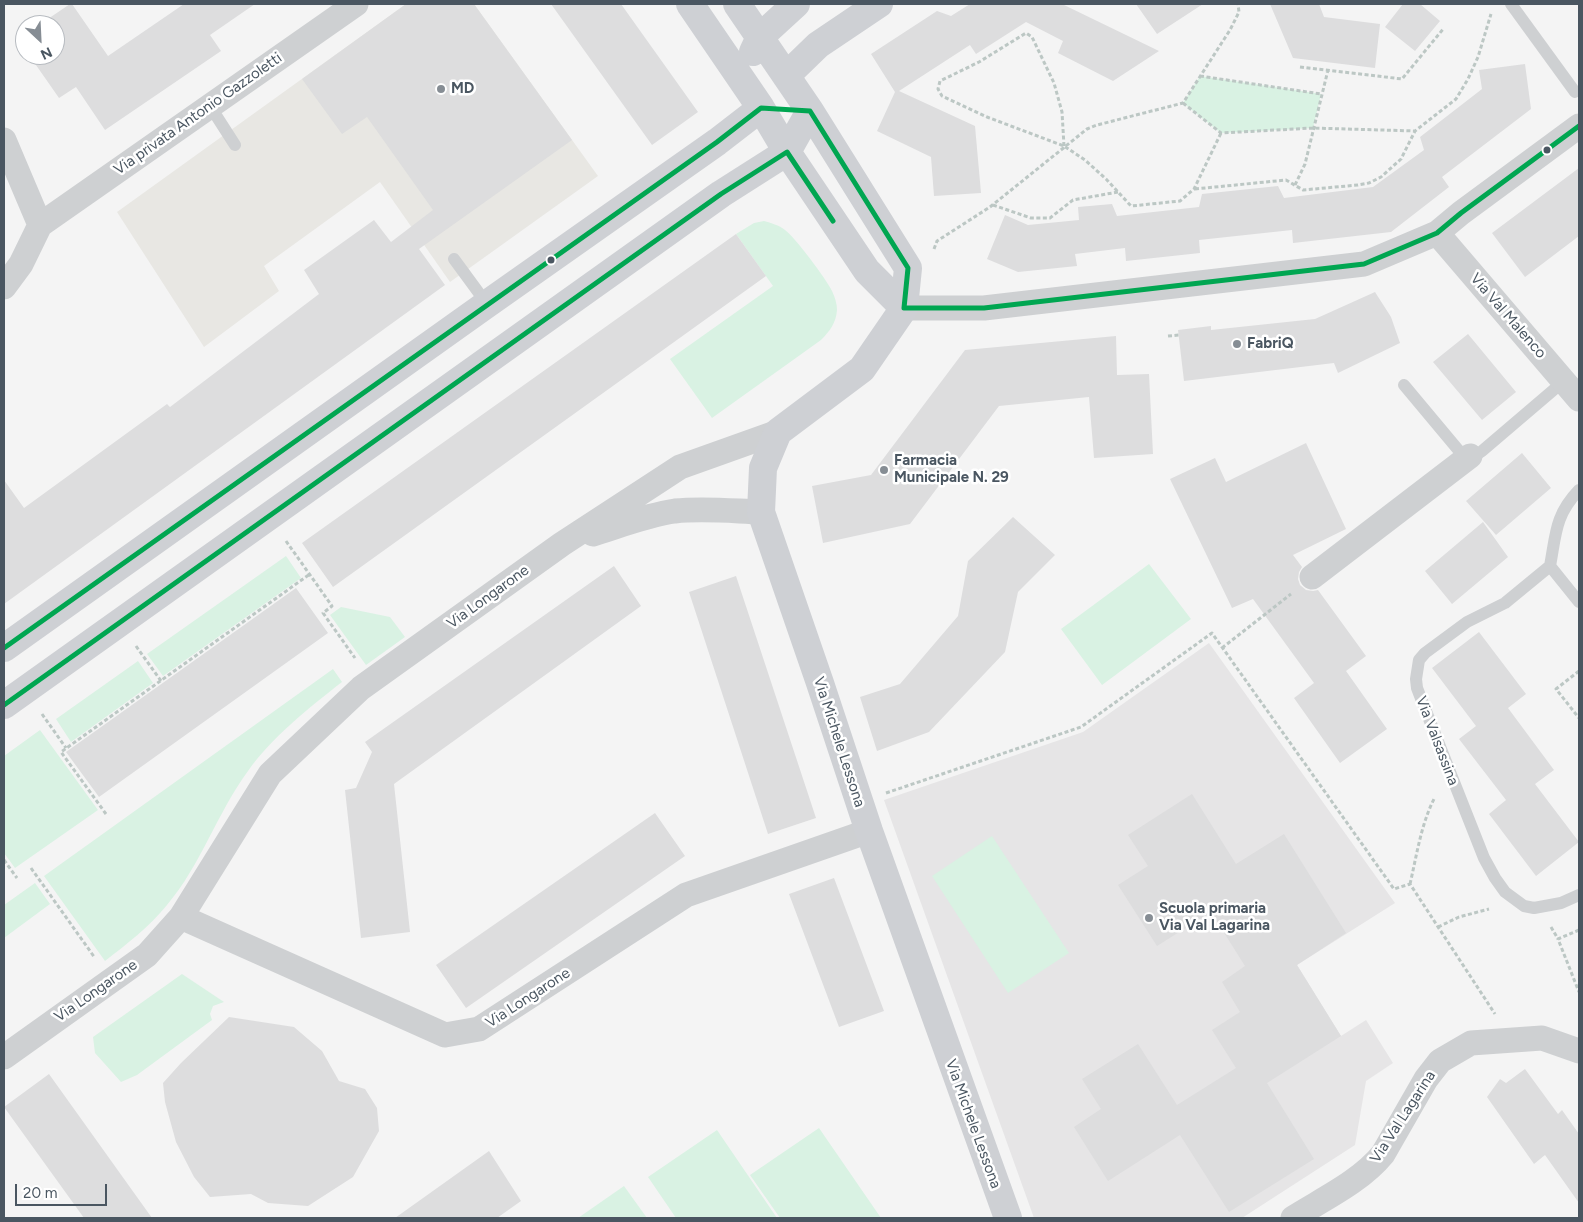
<!DOCTYPE html>
<style>
body{margin:0}
#map{position:relative;width:1583px;height:1222px;overflow:hidden;background:#f4f4f4;font-family:Figtree,sans-serif}
canvas{display:block}
.frame{position:absolute;inset:0;border:5px solid #4a5661;pointer-events:none}
.north{position:absolute;left:15px;top:15px;width:50px;height:50px;box-sizing:border-box;background:#fff;border:1px solid #b7bbc0;border-radius:50%;rotate:155deg;font-size:14px;font-weight:700;line-height:20px;text-align:center;color:#4a5661}
.north::after{content:'';display:block;margin:auto;width:18px;height:22px;background:#868d94;clip-path:polygon(50% 0,100% 100%,50% 72%,0 100%)}
.scale{position:absolute;left:15px;top:1184px;width:92px;height:22px;box-sizing:border-box;border:2px solid #4a5661;border-top:0;padding-left:6px;font-size:15px;line-height:18px;white-space:nowrap;color:#4a5661;-webkit-text-stroke:4px #fff;paint-order:stroke}
</style>
<div id="map">
<canvas width="1583" height="1222"></canvas>
<div class="frame"></div>
<div class="north">N</div>
<div class="scale">20 m</div>
</div>
<script>
const ctx = document.querySelector('canvas').getContext('2d');
ctx.lineJoin = 'round';
function fill(path, color) { ctx.fillStyle = color; ctx.fill(path, 'evenodd'); }
function stroke(path, color, width, dash) { ctx.strokeStyle = color; ctx.lineWidth = width; ctx.lineCap = dash ? 'butt' : 'round'; ctx.setLineDash(dash || []); ctx.stroke(path); }
function label(font, color, halo, rows, align = 'center') {
  ctx.font = font + ' Figtree,sans-serif'; ctx.lineWidth = 5; ctx.setLineDash([]); ctx.textBaseline = 'middle'; ctx.strokeStyle = halo; ctx.fillStyle = color; for (const [text, x, y, turn = 0] of rows) {
    ctx.save(); ctx.translate(x, y); ctx.rotate((+turn || 0) * Math.PI / 180); ctx.textAlign = isNaN(turn) ? turn : align; if (halo) ctx.strokeText(text, 0, 0); ctx.fillText(text, 0, 0); ctx.restore();
  }
}
fill(new Path2D(`
 M 406,4 L 474,4 L 598,176 L 450,282 L 380,182 L 264,266 L 279,291 L 204,347 L 117,212 Z`), '#e8e7e3');
fill(new Path2D(`
 M 1209,643 L 1395,903 L 1297,965 L 1341,1036 L 1366,1020 L 1393,1063 L 1366,1081 L 1355,1145 L 1242,1218 L 1034,1218 L 884,800 L 1083,732 Z`), '#e6e5e6');
fill(new Path2D(`
 M 1200,76 L 1321,94 L 1313,128 L 1221,133 L 1183,103 Z
 M 764,221 C 771,223 779,225 785,230 C 795,237 827,280 832,291 C 835,297 837,304 837,310 C 836,323 830,331 821,340 L 712,418 L 670,359 L 773,286 L 736,234 L 754,223 Z
 M 286,556 L 301,578 L 163,676 L 147,654 Z
 M 1149,564 L 1191,619 L 1102,685 L 1061,629 Z
 M 341,607 L 390,617 L 405,637 L 366,665 L 330,615 Z
 M 138,661 L 153,683 L 71,742 L 56,719 Z
 M 333,669 L 342,682 C 311,706 270,739 248,771 C 217,813 201,865 167,905 C 149,927 127,944 105,961 L 44,876 Z
 M 40,730 L 98,810 L 15,868 L 4,853 L 4,756 Z
 M 992,836 L 1069,953 L 1008,993 L 932,876 Z
 M 35,883 L 50,904 L 4,938 L 4,905 Z
 M 182,974 L 224,1002 L 213,1006 L 210,1014 L 212,1020 L 137,1075 L 121,1082 L 95,1053 L 93,1037 Z
 M 819,1128 L 881,1218 L 780,1218 L 750,1175 Z
 M 717,1130 L 777,1218 L 676,1218 L 648,1177 Z
 M 624,1186 L 647,1218 L 578,1218 Z`), '#d9f2e3');
fill(new Path2D(`
 M 70,4 L 72,4 L 108,56 L 184,4 L 255,4 L 210,35 L 221,51 L 105,130 L 76,87 L 59,98 L 29,55 L 55,55 L 55,25 L 39,25 Z
 M 406,4 L 474,4 L 572,140 L 419,249 L 445,285 L 4,604 L 4,480 L 24,508 L 167,404 L 170,407 L 319,294 L 304,270 L 374,220 L 391,242 L 433,210 L 367,117 L 342,134 L 302,79 Z
 M 551,4 L 621,4 L 698,112 L 652,145 Z
 M 970,4 L 1062,4 L 1159,51 L 1113,81 L 1058,53 L 1063,41 L 1026,22 L 976,54 L 970,45 L 899,91 L 975,126 L 981,193 L 934,196 L 931,157 L 877,131 L 895,92 L 871,54 L 937,11 L 951,16 Z
 M 1136,4 L 1203,4 L 1157,34 Z
 M 1270,4 L 1319,4 L 1324,17 L 1380,24 L 1375,68 L 1293,58 Z
 M 1403,4 L 1420,4 L 1440,21 L 1415,51 L 1385,27 Z
 M 1525,64 L 1531,109 L 1442,177 L 1449,187 L 1391,232 L 1293,243 L 1292,230 L 1199,240 L 1200,253 L 1126,261 L 1125,248 L 1075,254 L 1077,266 L 1018,272 L 987,259 L 1005,215 L 1028,225 L 1079,220 L 1078,207 L 1112,204 L 1117,216 L 1199,207 L 1202,194 L 1278,186 L 1284,198 L 1373,187 L 1424,150 L 1420,137 L 1482,89 L 1479,70 Z
 M 1579,168 L 1579,236 L 1525,277 L 1492,233 Z
 M 736,234 L 766,276 L 333,587 L 302,543 Z
 M 1375,292 L 1391,317 L 1400,343 L 1338,373 L 1334,363 L 1184,381 L 1178,330 L 1211,326 L 1211,330 L 1315,319 Z
 M 1468,334 L 1516,392 L 1482,420 L 1433,362 Z
 M 1116,336 L 1117,375 L 1149,374 L 1153,454 L 1094,458 L 1089,397 L 999,406 L 910,524 L 823,543 L 812,486 L 871,475 L 965,350 Z
 M 1306,443 L 1346,529 L 1293,555 L 1302,567 L 1299,572 L 1298,579 L 1300,585 L 1306,590 L 1313,591 L 1318,590 L 1366,656 L 1346,671 L 1387,729 L 1340,763 L 1294,698 L 1314,683 L 1253,599 L 1232,608 L 1170,479 L 1215,458 L 1226,482 Z
 M 1522,453 L 1551,488 L 1496,535 L 1466,501 Z
 M 1013,517 L 1055,555 L 1018,592 L 1005,652 L 929,732 L 877,751 L 860,697 L 900,684 L 958,616 L 968,561 Z
 M 1483,522 L 1508,557 L 1452,604 L 1425,571 Z
 M 614,566 L 641,606 L 394,784 L 410,932 L 361,938 L 345,790 L 356,788 L 372,752 L 365,742 Z
 M 736,576 L 816,818 L 768,834 L 689,592 Z
 M 296,588 L 328,633 L 99,797 L 66,752 Z
 M 1479,632 L 1526,694 L 1508,708 L 1554,770 L 1535,784 L 1579,842 L 1536,876 L 1489,814 L 1506,800 L 1459,739 L 1476,726 L 1432,668 Z
 M 1192,794 L 1236,864 L 1284,834 L 1346,933 L 1297,965 L 1341,1036 L 1267,1083 L 1314,1159 L 1229,1212 L 1180,1135 L 1108,1181 L 1074,1127 L 1101,1109 L 1082,1079 L 1138,1044 L 1177,1105 L 1236,1068 L 1212,1030 L 1240,1012 L 1222,982 L 1245,966 L 1211,912 L 1157,946 L 1118,885 L 1148,866 L 1128,835 Z
 M 655,813 L 685,856 L 466,1008 L 436,965 Z
 M 834,878 L 884,1011 L 839,1027 L 789,894 Z
 M 229,1017 L 294,1027 L 322,1051 L 339,1081 L 365,1089 L 377,1108 L 379,1131 L 353,1177 L 308,1206 L 268,1203 L 251,1194 L 210,1197 L 194,1177 L 176,1142 L 165,1102 L 163,1083 L 181,1063 Z
 M 1525,1069 L 1558,1114 L 1562,1110 L 1579,1134 L 1579,1203 L 1545,1155 L 1534,1164 L 1487,1097 L 1500,1079 L 1506,1083 Z
 M 49,1074 L 152,1218 L 84,1218 L 4,1107 Z
 M 489,1151 L 521,1201 L 497,1218 L 395,1218 Z`), '#ddddde');
stroke(new Path2D(`
 M 1300,67 L 1402,79 L 1444,28
 M 1200,76 L 1321,94
 M 1183,103 L 1221,133 L 1313,128 L 1415,131 L 1456,99 L 1468,79 L 1478,57 L 1491,14
 M 1064,146 L 1062,112 L 1054,83 L 1032,37 L 1026,33 L 979,62 L 940,81 L 938,89 L 942,96 L 987,117 L 1064,146 L 1085,160 L 1106,179 L 1131,206 L 1180,201 L 1194,189 L 1221,133
 M 1295,185 L 1305,164 L 1328,70
 M 1195,189 L 1286,180 L 1303,190 L 1358,185 L 1369,183 L 1381,177 L 1401,159 L 1415,131
 M 993,205 L 1031,218 L 1050,218 L 1073,200 L 1118,192
 M 934,249 L 937,241 L 990,207 L 1087,129 L 1097,125 L 1183,103 L 1230,30 L 1239,12 L 1238,4
 M 1168,336 L 1179,335
 M 286,541 L 332,606 L 323,613 L 355,658
 M 136,646 L 161,681
 M 1222,648 L 1291,594
 M 1579,671 L 1556,689 L 1579,718
 M 42,714 L 66,748
 M 886,793 L 1081,727 L 1212,633 L 1394,889 L 1410,884 L 1495,1014
 M 106,814 L 61,752 L 310,574
 M 4,860 L 17,878
 M 31,868 L 95,958
 M 1410,884 C 1417,854 1421,824 1435,797
 M 1438,927 L 1459,917 L 1489,909
 M 1551,927 L 1558,939
 M 1579,930 L 1558,939 L 1579,992`), '#bcc7c4', 3, [4, 2.5]);
stroke(new Path2D(`
 M 1511,4 L 1575,92
 M 210,106 L 235,145
 M 454,259 L 487,304
 M 1404,385 L 1460,452 C 1469,457 1474,457 1482,451 L 1564,381
 M 1579,490 C 1555,515 1556,534 1550,566 L 1505,603 L 1467,622 L 1425,653 L 1419,660 L 1416,679 L 1417,688 L 1422,701 L 1484,858 L 1495,878 L 1505,892 L 1524,906 L 1534,908 L 1561,903 L 1579,895
 M 1550,566 L 1579,602`), '#ced0d2', 12);
stroke(new Path2D(`
 M 4,140 L 40,225
 M 1437,233 L 1579,399
 M 4,287 L 21,264 L 40,225 L 356,4
 M 904,308 L 984,308 L 1364,264 L 1437,233 L 1461,213 L 1579,126
 M 593,534 C 619,526 647,515 675,511 C 703,508 732,511 761,512
 M 1312,577 L 1470,456
 M 181,917 L 445,1035 L 479,1029 L 686,895 L 869,831
 M 4,1057 L 147,955 L 181,917 L 270,774 L 361,688 L 562,544 L 680,467 L 778,432
 M 1293,1218 C 1323,1199 1360,1182 1383,1154 L 1426,1079 L 1440,1061 L 1471,1043 L 1542,1038 L 1579,1051`), '#ced0d2', 25);
stroke(new Path2D(`
 M 690,4 L 761,108 L 787,152 L 867,271 L 904,308
 M 737,4 L 810,111 L 908,268 L 904,308 L 862,369 L 778,432 L 763,468 L 761,512 L 820,683 L 869,831 L 1008,1218
 M 753,52 L 760,37 L 796,4
 M 786,76 L 818,45 L 879,4
 M 4,648 L 487,304 L 717,142 L 761,108
 M 4,705 L 721,194 L 787,152 L 810,111`), '#ced0d4', 28);
stroke(new Path2D(`
 M 904,308 L 984,308 L 1364,264 L 1437,233 L 1461,213 L 1579,126
 M 4,648 L 717,142 L 761,108 L 810,111 L 908,268 L 904,308
 M 4,705 L 721,194 L 787,152 L 833,221`), '#00a651', 5);
for (const [x, y, r, color] of [
 [441,89,5,"#868d94"],
 [1547,150,4.5,"#4a5661"],
 [551,260,4.5,"#4a5661"],
 [1237,344,5,"#868d94"],
 [884,470,5,"#868d94"],
 [1149,918,5,"#868d94"]
]) { const dot = new Path2D(); dot.arc(x, y, r, 0, 2 * Math.PI); ctx.fillStyle = color; ctx.fill(dot); stroke(dot, '#fff', 2); }
label('bold 15px', '#4a5661', '#fff', [
 ["MD",451,89],
 ["FabriQ",1247,344],
 ["Farmacia",894,461],
 ["Municipale N. 29",894,478],
 ["Scuola primaria",1159,909],
 ["Via Val Lagarina",1159,926]
], 'left');
label('15px', '#4a5661', '#fff', [
 ["Via privata Antonio Gazzoletti",198,114,-35],
 ["Via Val Malenco",1508,316,49],
 ["Via Longarone",488,597,-36],
 ["Via Valsassina",1437,741,69],
 ["Via Michele Lessona",839,742,72],
 ["Via Longarone",96,991,-35],
 ["Via Longarone",528,998,-33],
 ["Via Val Lagarina",1403,1117,-57],
 ["Via Michele Lessona",973,1124,70]
]);
</script>
